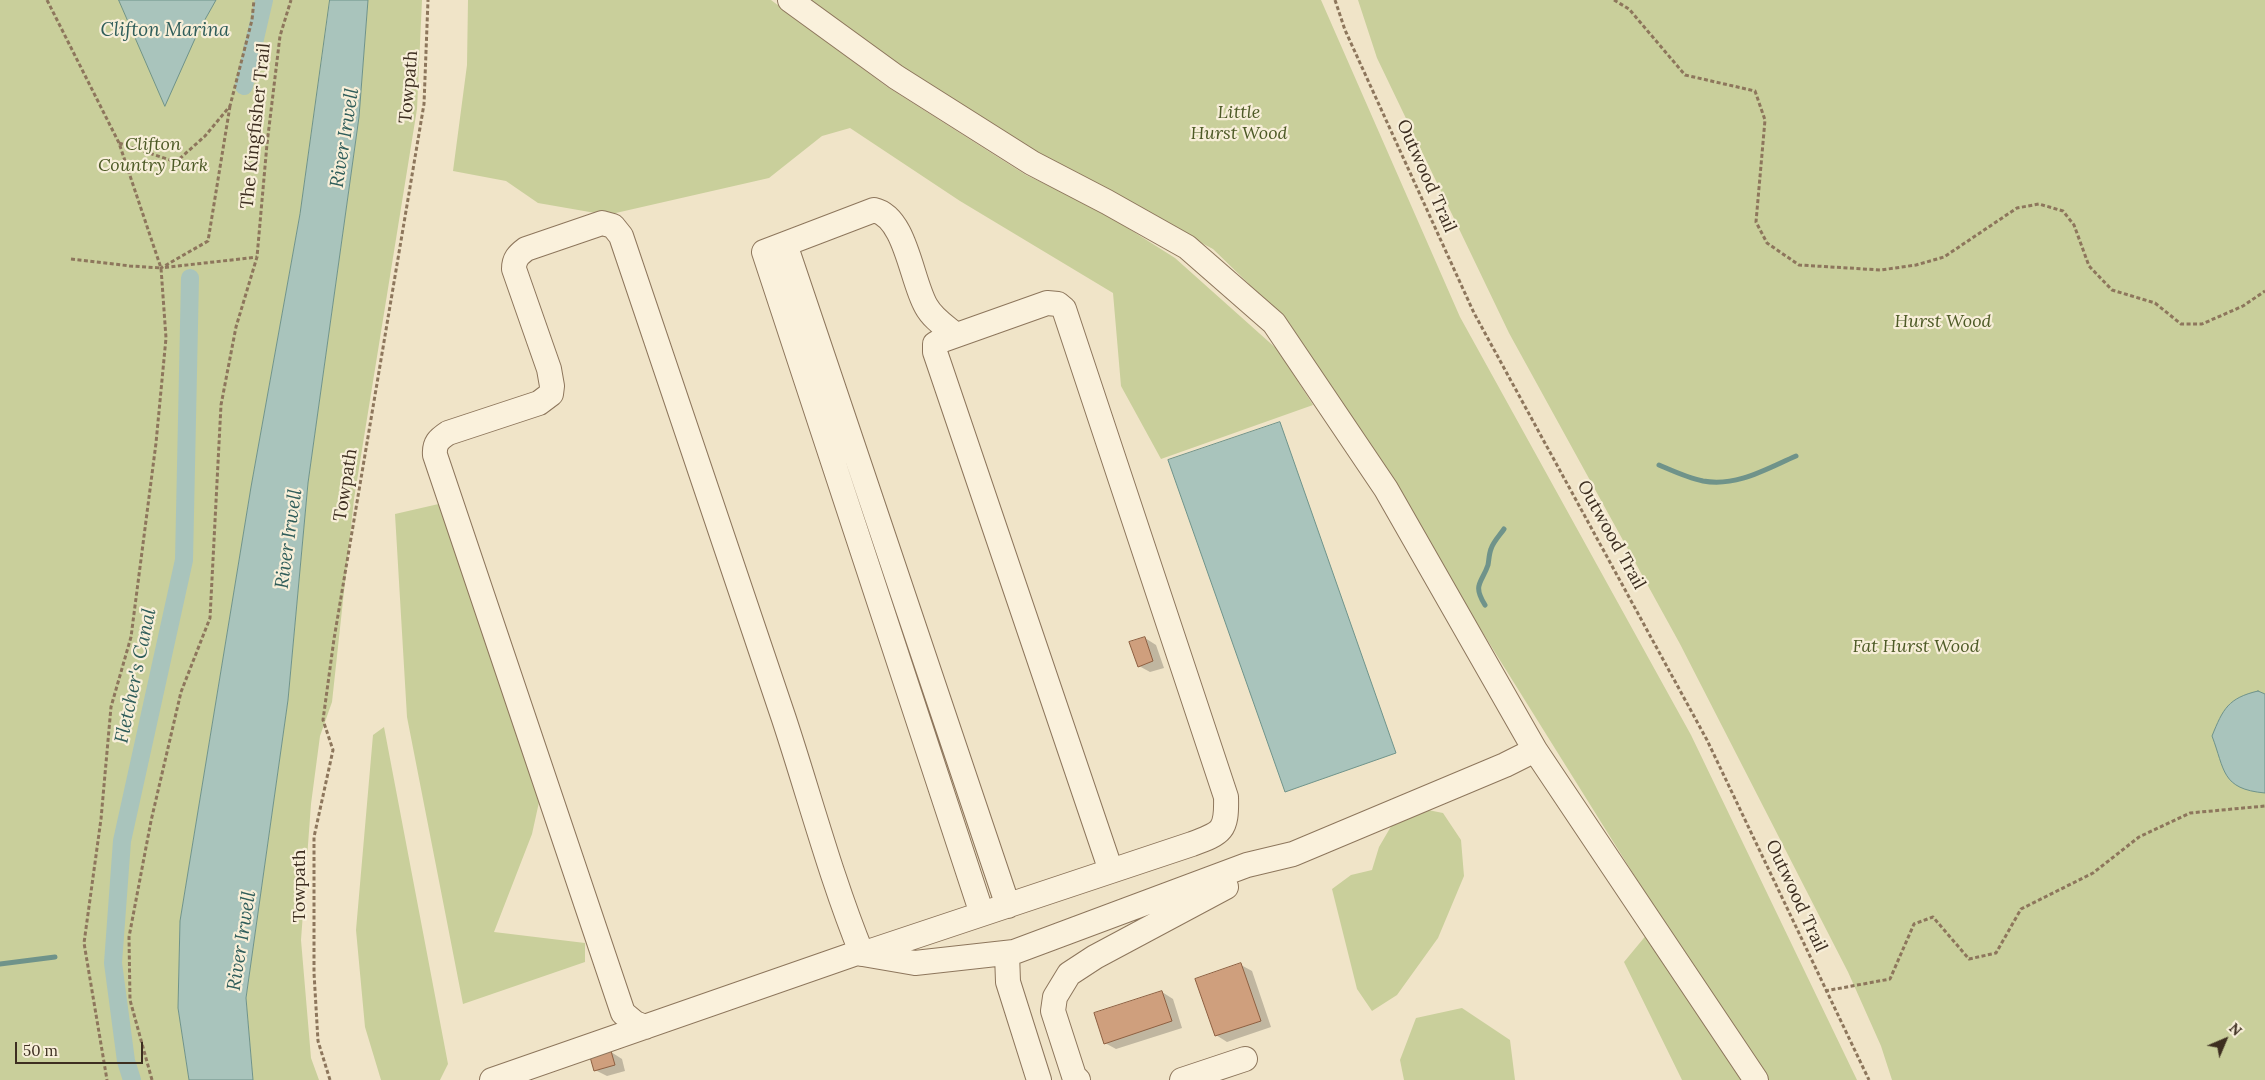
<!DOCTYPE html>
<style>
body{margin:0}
#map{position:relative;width:2265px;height:1080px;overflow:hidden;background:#f0e4c8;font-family:Lora,serif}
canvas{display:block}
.north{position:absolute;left:2200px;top:1015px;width:50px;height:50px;-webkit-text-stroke:4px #f7eed8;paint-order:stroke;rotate:45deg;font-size:14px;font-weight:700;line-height:20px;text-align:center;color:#3d2e20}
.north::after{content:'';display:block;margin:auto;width:18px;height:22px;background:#3d2e20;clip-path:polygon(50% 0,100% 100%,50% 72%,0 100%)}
.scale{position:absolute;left:15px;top:1042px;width:128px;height:22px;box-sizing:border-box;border:2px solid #3d2e20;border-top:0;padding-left:6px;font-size:15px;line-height:18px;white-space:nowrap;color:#3d2e20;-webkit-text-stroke:4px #f7eed8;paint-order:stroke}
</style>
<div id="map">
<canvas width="2265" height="1080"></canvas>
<div class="north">N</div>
<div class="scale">50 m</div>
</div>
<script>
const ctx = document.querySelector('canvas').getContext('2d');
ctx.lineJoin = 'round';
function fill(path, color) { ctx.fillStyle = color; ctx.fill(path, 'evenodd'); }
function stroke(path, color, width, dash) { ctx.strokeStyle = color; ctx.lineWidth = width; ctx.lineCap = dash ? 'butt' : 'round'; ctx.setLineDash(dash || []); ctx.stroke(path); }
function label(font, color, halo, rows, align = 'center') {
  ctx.font = font + ' Lora,serif'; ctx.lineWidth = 4.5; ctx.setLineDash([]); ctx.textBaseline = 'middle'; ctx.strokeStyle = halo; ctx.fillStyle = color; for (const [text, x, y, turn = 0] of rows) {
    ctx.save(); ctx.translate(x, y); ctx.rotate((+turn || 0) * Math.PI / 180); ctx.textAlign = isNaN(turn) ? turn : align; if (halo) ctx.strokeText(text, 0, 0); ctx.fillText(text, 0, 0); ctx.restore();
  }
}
fill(new Path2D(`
 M 0,0 L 330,0 L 300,214 L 251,487 L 180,921 L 178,1008 L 189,1080 L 0,1080 Z
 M 368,0 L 422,0 L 417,109 L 354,499 L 332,702 L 320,736 L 311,804 L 301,940 L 311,1058 L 319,1080 L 253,1080 L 246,998 L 288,700 L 308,483 L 359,117 Z
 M 468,0 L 771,0 L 886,86 L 1026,175 L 1096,208 L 1175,258 L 1278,350 L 1313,405 L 1161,459 L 1121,386 L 1113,293 L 960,201 L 850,128 L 822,136 L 769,178 L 607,215 L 538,203 L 506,181 L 453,171 L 467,65 Z
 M 804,0 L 1321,0 L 1460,317 L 1691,735 L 1857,1080 L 1762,1080 L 1290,324 L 1213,249 L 1058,168 L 938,96 Z
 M 1358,0 L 2265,0 L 2265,1080 L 1892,1080 L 1881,1046 L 1848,972 L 1680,644 L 1509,333 L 1377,58 Z
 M 443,503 L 541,793 L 532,834 L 494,932 L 585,943 L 585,962 L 463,1004 L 407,717 L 395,514 Z
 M 384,727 L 448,1064 L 440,1080 L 381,1080 L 365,1027 L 356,930 L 373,735 Z
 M 1423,809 L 1443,813 L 1461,840 L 1464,876 L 1438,938 L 1397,995 L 1372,1011 L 1357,989 L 1332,889 L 1351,875 L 1372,870 L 1379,847 L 1393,823 Z
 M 1648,933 L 1743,1080 L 1682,1080 L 1624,962 Z
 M 1462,1008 L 1510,1040 L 1515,1080 L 1404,1080 L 1400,1060 L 1416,1018 Z`), '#c9cf9b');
const water = new Path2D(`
 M 119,0 L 216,0 L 198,32 L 165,106 Z
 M 330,0 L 368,0 L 359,117 L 308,483 L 288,700 L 246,998 L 253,1080 L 189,1080 L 178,1008 L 180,921 L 251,487 L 300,214 Z
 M 1280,422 L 1396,753 L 1285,792 L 1168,460 Z
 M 2258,691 L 2265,694 L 2265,793 C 2221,789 2225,770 2212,736 C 2223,709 2228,698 2258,691 Z`);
fill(water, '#a9c4bc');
stroke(water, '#6f938a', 1);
fill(new Path2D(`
 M 1145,638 L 1156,645 L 1164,668 L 1150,672 L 1139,666 Z
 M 1241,965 L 1252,971 L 1271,1027 L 1227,1042 L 1216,1035 Z
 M 1162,992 L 1173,999 L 1182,1028 L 1116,1049 L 1105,1043 Z
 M 611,1052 L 622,1059 L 625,1071 L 607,1076 L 595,1070 Z`), '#0003');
stroke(new Path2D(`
 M 1659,465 C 1673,471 1688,478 1703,481 C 1737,487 1766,469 1796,456
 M 1485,605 C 1472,584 1482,583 1488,565 C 1489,560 1489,554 1491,549 C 1493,542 1500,535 1504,529
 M 0,964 L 55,957`), '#6f938a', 5);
stroke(new Path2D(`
 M 244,86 L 264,0
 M 132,1080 L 126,1061 L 113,963 L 122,841 L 184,560 L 190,278`), '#a9c4bc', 18);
const building = new Path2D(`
 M 1145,637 L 1153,661 L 1138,667 L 1129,642 Z
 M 1241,963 L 1261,1021 L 1215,1036 L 1195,979 Z
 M 1162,991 L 1172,1021 L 1104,1044 L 1094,1013 Z
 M 611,1051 L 615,1065 L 594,1071 L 590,1057 Z`);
fill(building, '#cf9f7d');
stroke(building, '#8d5f41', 1);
const minor = new Path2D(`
 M 790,0 L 896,77 L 1032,163 L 1107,202 L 1187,247 L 1274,323 L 1386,489 L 1535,750 L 1756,1080
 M 785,244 L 764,252 L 982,914
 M 956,335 C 945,326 933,319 926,306 C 911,280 906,217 874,210 L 785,244 L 1008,906
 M 1007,953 L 1008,982 L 1039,1080
 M 645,1027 L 635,1023 L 623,1013 L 435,455 C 434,443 439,439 448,433 L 539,403 L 551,394 L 552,386 L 549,369 L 514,269 C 514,259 518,255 526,249 L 602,223 L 613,226 L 621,236 C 674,397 729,558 784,719 C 810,798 831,878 862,954 C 972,918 1082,881 1192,844 C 1222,833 1227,831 1226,797 L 1064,309 L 1058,304 L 1047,303 L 940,341 L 935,344 L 935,352 L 1111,871
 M 492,1080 L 857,953 L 915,963 L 1014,952 L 1247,865 L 1293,854 L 1505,765 L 1535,750
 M 1078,1080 L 1074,1076 L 1053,1011 L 1055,997 L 1069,974 L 1095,957 L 1226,887
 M 1182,1080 L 1245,1059`);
stroke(minor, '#8d765c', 26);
stroke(new Path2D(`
 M 47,0 L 119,143 L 161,268 L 166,338 L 156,443 L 131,637 L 111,707 L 101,819 L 84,943 L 107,1080
 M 1335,0 L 1345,30 L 1474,313 L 1707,740 L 1869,1080
 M 1614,0 L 1629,9 L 1685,75 L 1755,91 L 1765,120 L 1756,222 L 1767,243 L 1799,265 L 1881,270 L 1916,265 L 1944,257 L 2017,208 L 2039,204 L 2063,211 L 2074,225 L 2089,266 L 2112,290 L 2155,303 L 2181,324 L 2202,324 L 2243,306 L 2265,291
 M 230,106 L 208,241 L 161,268 L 257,257
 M 119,143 L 176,162 L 205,136 L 230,106 L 252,20 L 254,0
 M 71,259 L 130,266 L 161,268
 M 1825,991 L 1890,979 L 1914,924 L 1933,917 L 1969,959 L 1996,953 L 2021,909 L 2093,873 L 2139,837 L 2190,813 L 2265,806
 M 152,1080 L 130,1000 L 129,937 L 151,821 L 181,692 L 210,618 L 221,405 L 236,327 L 257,257 L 267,144 L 280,36 L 291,0
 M 330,1080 L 318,1041 L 314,973 L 314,837 L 333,750 L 323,720 L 334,639 L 424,104 L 428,0`), '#8d765c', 3, [4, 2.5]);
stroke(minor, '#faf1dc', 24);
label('18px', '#3d2e20', '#f7eed8', [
 ["Towpath",409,87,-85],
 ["The Kingfisher Trail",256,126,-84],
 ["Outwood Trail",1426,176,66],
 ["Towpath",346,485,-81],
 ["Outwood Trail",1611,535,61],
 ["Towpath",300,886,-90],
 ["Outwood Trail",1796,896,65]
]);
label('italic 18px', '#4d5a26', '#f7eed8', [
 ["Little",1239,113],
 ["Hurst Wood",1239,134],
 ["Clifton",153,145],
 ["Country Park",153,166],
 ["Hurst Wood",1943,322],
 ["Fat Hurst Wood",1916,647]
]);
label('italic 19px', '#2f5d5a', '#f7eed8', [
 ["Clifton Marina",165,31],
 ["River Irwell",345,138,-81],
 ["River Irwell",289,539,-82],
 ["Fletcher's Canal",136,676,-78],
 ["River Irwell",242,941,-81]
]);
</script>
